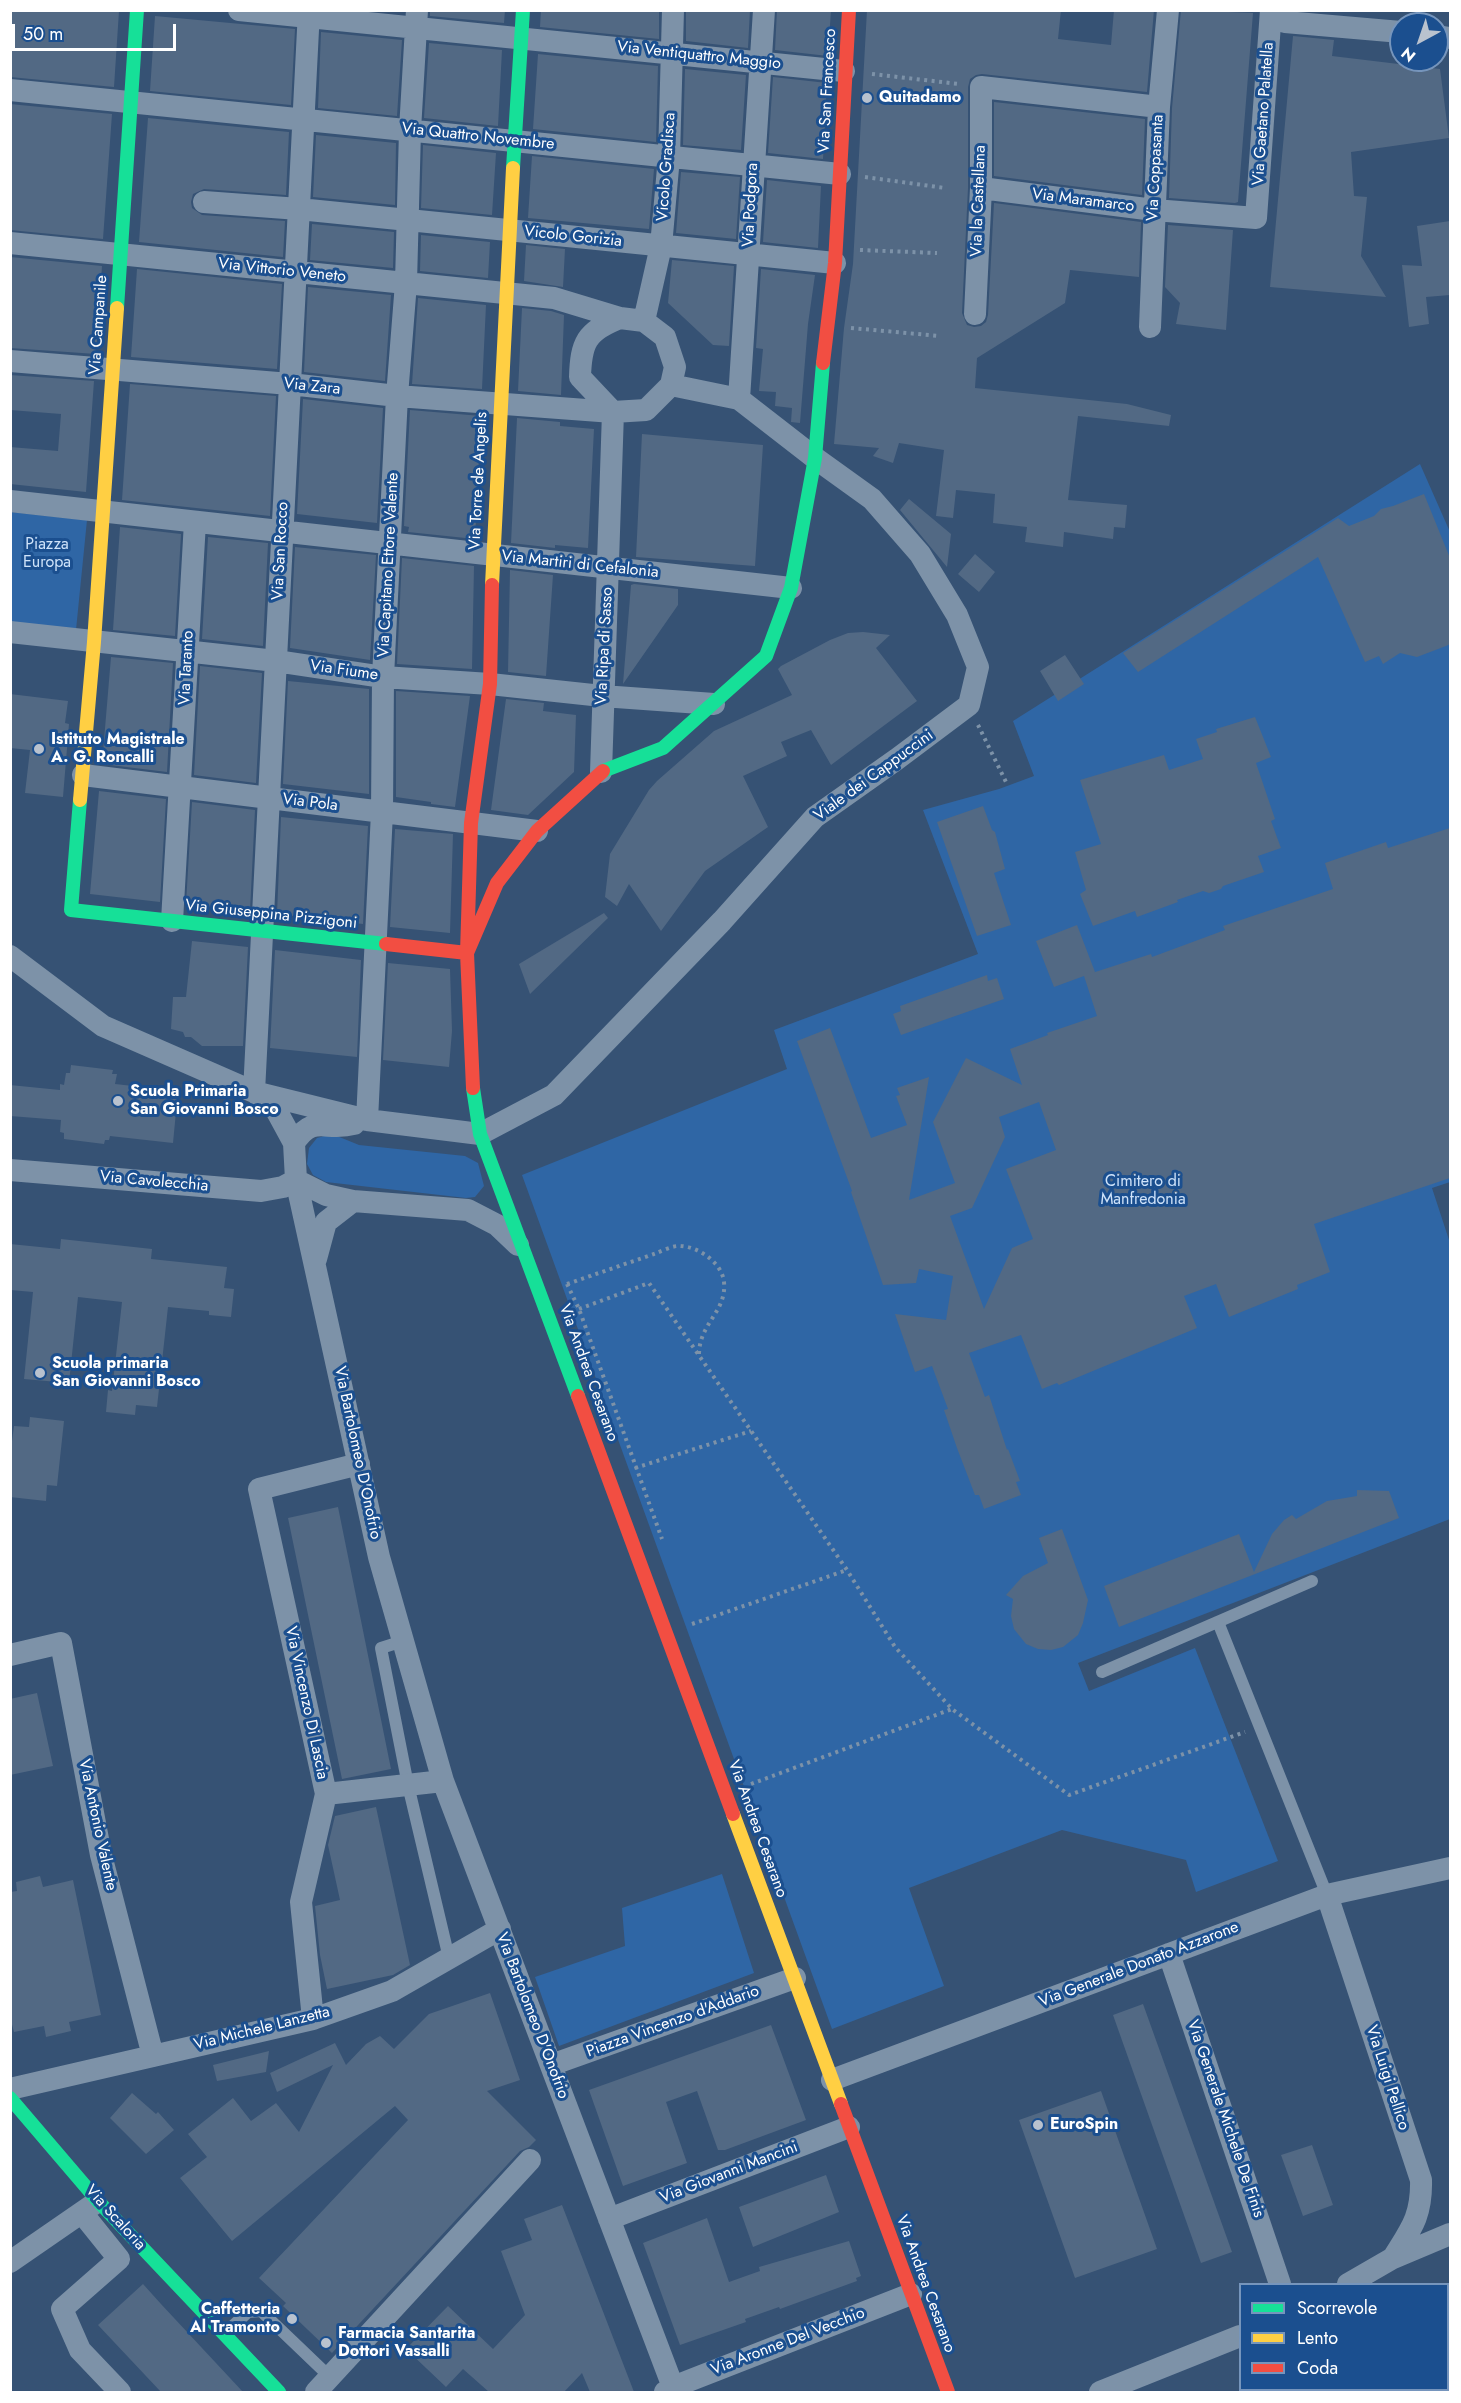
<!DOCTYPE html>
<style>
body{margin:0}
#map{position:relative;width:1461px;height:2403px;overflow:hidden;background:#365274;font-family:Jost,sans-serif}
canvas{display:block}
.frame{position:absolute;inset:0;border:12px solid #fff;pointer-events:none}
.legend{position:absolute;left:1239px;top:2283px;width:210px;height:108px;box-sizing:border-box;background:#1b4f8f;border:2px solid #7695bc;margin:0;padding:8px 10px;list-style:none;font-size:18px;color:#fff}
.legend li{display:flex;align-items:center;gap:12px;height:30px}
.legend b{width:30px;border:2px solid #7695bc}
.north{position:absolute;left:1389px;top:12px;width:60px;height:60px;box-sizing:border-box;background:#1b4f8f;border:2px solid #7695bc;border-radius:50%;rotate:220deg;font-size:16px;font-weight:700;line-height:24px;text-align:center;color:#fff}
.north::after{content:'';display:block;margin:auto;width:21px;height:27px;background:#b9c2ce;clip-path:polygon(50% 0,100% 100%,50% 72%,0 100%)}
.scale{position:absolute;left:12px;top:24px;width:164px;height:27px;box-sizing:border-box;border:3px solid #fff;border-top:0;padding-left:8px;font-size:18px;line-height:21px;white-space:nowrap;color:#fff;-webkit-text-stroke:4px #1b4f8f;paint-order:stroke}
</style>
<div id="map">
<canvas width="1461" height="2403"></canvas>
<div class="frame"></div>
<ul class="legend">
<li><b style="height:8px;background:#16e098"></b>Scorrevole</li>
<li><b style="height:8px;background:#ffcf43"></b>Lento</li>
<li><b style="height:8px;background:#f24e42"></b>Coda</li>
</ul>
<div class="north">N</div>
<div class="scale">50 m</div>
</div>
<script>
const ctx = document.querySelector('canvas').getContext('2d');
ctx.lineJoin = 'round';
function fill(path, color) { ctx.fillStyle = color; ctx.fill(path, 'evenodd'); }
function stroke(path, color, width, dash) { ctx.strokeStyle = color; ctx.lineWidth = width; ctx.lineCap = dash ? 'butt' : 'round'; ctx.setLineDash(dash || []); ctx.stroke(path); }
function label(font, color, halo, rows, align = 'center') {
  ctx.font = font + ' Jost,sans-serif'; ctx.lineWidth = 6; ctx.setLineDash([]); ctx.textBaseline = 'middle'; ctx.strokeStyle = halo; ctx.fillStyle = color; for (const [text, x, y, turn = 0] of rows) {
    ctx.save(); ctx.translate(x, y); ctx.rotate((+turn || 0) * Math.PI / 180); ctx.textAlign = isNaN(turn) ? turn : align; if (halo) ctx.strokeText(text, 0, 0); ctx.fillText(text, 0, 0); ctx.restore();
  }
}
fill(new Path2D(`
 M 1420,464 L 1450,532 L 1450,1182 L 1432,1188 L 1450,1243 L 1450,1519 L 1078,1663 L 1089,1691 L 1195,1648 L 1278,1861 L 1196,1892 L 1186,1860 L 1062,1830 L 909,1888 L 944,1986 L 832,2029 L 522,1175 L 787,1069 L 774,1030 L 978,954 L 923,810 L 999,789 L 1034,776 L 1013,721 Z
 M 11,512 L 87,520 L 76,630 L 11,623 Z
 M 332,1134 L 359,1145 L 465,1156 L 478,1163 L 484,1186 L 475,1197 L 466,1198 L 326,1182 L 313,1175 L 307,1164 L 309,1148 L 317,1138 Z
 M 722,1874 L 754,1973 L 559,2046 L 535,1977 L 625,1946 L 622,1908 Z`), '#2f66a5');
fill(new Path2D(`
 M 10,10 L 119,11 L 114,87 L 10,77 Z
 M 430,10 L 505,10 L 504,23 L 430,16 Z
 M 541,10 L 659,10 L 659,39 L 540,27 Z
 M 686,10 L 750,10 L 748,48 L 686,41 Z
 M 777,10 L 831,10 L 828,56 L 775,50 Z
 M 867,10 L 1061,10 L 1058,39 L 1111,45 L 1114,10 L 1154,10 L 1147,92 L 982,74 L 976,75 L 970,79 L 968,87 L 968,188 L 962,313 L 967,325 L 974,327 L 981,326 L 986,322 L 988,315 L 994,203 L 1141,222 L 1139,277 L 1070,270 L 1065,303 L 977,358 L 975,388 L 1127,404 L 1171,415 L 1169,426 L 1078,416 L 1068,500 L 1127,505 L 1125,528 L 1114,527 L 1113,539 L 1064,532 L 1063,547 L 1025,542 L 1027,527 L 993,523 L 995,494 L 956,490 L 953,518 L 936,516 L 944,450 L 899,443 L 893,463 L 873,456 L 879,448 L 834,444 L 844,328 L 853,264 Z
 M 1181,10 L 1253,13 L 1238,202 L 1235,203 L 1169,198 L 1172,108 Z
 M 155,16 L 295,29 L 291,105 L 150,91 Z
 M 321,32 L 402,40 L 397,116 L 318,108 Z
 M 1293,36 L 1334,40 L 1332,56 L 1440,69 L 1449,138 L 1351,152 L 1354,196 L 1367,197 L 1361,256 L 1386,297 L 1270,287 Z
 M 429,43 L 502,50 L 498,126 L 424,118 Z
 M 538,54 L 658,66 L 656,142 L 533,129 Z
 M 685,69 L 746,75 L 741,150 L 683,145 Z
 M 773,77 L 827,83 L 823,159 L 768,153 Z
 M 994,102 L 1145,119 L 1142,195 L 994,176 Z
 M 10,104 L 112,114 L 103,239 L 10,230 Z
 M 148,118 L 289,132 L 286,195 L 204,189 L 193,194 L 191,202 L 192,208 L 202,215 L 285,221 L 283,257 L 139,242 Z
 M 316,135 L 396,143 L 395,205 L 313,197 Z
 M 423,145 L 496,153 L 492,215 L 421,208 Z
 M 532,156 L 654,169 L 649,229 L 528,218 Z
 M 681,172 L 740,177 L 736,239 L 676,233 Z
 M 767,180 L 821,186 L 818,248 L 763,242 Z
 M 1450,221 L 1450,295 L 1426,297 L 1429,324 L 1409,327 L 1402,265 L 1422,266 L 1417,226 Z
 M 312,224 L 394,232 L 393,268 L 310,260 Z
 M 1168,225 L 1233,230 L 1226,330 L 1176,324 L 1180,303 L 1165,287 Z
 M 421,235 L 490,242 L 488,278 L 420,271 Z
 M 526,245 L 565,249 L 563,287 L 524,281 Z
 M 10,257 L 102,266 L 96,354 L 10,348 Z
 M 672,260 L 734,266 L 729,346 L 713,345 L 668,303 Z
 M 137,269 L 282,284 L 277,369 L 131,357 Z
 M 761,269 L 815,275 L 808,324 L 800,423 L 791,422 L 792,408 L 775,406 L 776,392 L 759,391 L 763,349 L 756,348 Z
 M 308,287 L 391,295 L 385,381 L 304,372 Z
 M 418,298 L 486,305 L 482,389 L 412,384 Z
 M 522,308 L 551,311 L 564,315 L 561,395 L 518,391 Z
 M 10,375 L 94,381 L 86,492 L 10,484 L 10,447 L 58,451 L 61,414 L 10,410 Z
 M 130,384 L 276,396 L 270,516 L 122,500 Z
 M 303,399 L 383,408 L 377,523 L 297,514 Z
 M 410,410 L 481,416 L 475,539 L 408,532 L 409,527 L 404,526 Z
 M 517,418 L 560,422 L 560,426 L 594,429 L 588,548 L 555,545 L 555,548 L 511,543 Z
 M 642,434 L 763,445 L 755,566 L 636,557 Z
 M 1424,494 L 1450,558 L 1450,644 L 1446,646 L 1417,657 L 1400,653 L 1383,664 L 1379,656 L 1365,662 L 1318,557 L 1138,672 L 1123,653 L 1338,518 L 1349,526 L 1374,516 L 1381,509 L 1393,506 Z
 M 909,499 L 951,534 L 947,567 L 900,510 Z
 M 120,527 L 181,534 L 175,636 L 113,630 Z
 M 208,537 L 268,543 L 263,646 L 202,639 Z
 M 295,547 L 376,555 L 370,660 L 290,648 Z
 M 975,554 L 995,572 L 979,592 L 958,574 Z
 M 402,558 L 474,566 L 472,669 L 397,664 Z
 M 510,570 L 553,575 L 546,676 L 508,672 Z
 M 634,584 L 678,589 L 678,605 L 623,684 L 631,585 Z
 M 863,632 L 890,635 L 876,648 L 917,701 L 831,765 L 811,730 L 781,742 L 787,756 L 743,776 L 768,827 L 705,871 L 661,931 L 629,884 L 617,906 L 605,897 L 610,854 L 649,790 L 657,781 L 714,731 L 792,695 L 778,669 L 781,666 L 830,640 L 848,633 Z
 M 1065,655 L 1084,684 L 1058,701 L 1040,671 Z
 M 111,657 L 173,663 L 167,772 L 102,764 Z
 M 200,666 L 262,673 L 256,783 L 194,775 Z
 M 288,681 L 369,689 L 369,794 L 283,784 Z
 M 396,691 L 470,696 L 455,807 L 431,804 L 431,802 L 396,797 Z
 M 10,694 L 68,701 L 65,723 L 69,724 L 63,797 L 25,793 L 30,750 L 10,748 Z
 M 506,699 L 544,703 L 543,711 L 576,715 L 574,772 L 528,815 L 491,810 Z
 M 1255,717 L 1271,757 L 1256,763 L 1275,819 L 1271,821 L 1281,848 L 1258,856 L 1264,872 L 1223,886 L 1221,889 L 1209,893 L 1203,891 L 1177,900 L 1178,902 L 1137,917 L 1135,911 L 1093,926 L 1080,894 L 1086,890 L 1075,852 L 1101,844 L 1080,780 L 1164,755 L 1169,770 L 1203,759 L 1196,739 L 1217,732 L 1216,729 Z
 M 99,791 L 166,799 L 160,902 L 90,894 Z
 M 192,802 L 255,810 L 250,911 L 186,904 Z
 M 983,806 L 992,830 L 995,832 L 1005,869 L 994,873 L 1011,925 L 977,936 L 937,822 Z
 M 281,817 L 368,826 L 363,924 L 277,914 Z
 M 1450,828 L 1450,1178 L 1314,1224 L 1330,1272 L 1297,1285 L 1298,1289 L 1229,1317 L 1216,1284 L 1184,1296 L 1197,1328 L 1059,1385 L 1057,1383 L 1042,1389 L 1021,1335 L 969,1353 L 985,1397 L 989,1395 L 1007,1450 L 1008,1449 L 1020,1481 L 1016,1482 L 1021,1495 L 984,1509 L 979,1495 L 975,1495 L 957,1448 L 944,1410 L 948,1409 L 932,1366 L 915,1372 L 895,1314 L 946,1320 L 953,1276 L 919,1269 L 916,1283 L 883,1285 L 851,1192 L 852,1191 L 797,1041 L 830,1028 L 871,1138 L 907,1125 L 896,1096 L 900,1095 L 897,1088 L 929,1077 L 909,1200 L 955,1183 L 933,1122 L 966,1058 L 1022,1085 L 1010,1049 L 1048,1035 L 1047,1033 L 1097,1016 L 1084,976 L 1054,987 L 1036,941 L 1077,925 L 1095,972 L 1092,973 L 1151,954 L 1152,957 L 1225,930 L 1223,926 L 1333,889 L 1325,863 L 1386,842 L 1388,848 ZM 1039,1102 L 1056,1150 L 1006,1169 L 1033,1239 L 1012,1248 L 984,1309 L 950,1216 L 972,1208 L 1005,1137 L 999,1117 Z
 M 395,829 L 453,834 L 450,933 L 390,927 Z
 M 604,913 L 608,918 L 530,994 L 519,964 Z
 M 192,941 L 248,947 L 243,1046 L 202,1046 L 191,1037 L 185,1037 L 183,1032 L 171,1029 L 173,997 L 186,997 Z
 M 275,950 L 361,960 L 357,1057 L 270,1048 Z
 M 388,963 L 450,969 L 452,1031 L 449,1067 L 383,1060 Z
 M 987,975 L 988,981 L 997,978 L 1004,999 L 901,1035 L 893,1014 L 901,1011 L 900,1006 Z
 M 71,1065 L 113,1070 L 112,1074 L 117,1074 L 115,1084 L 178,1091 L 173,1143 L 110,1136 L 109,1140 L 105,1140 L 104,1144 L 64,1139 L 64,1133 L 60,1132 L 61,1120 L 10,1116 L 10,1085 L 60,1090 L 60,1084 L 64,1085 L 66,1073 L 70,1073 Z
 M 61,1239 L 152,1249 L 151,1259 L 227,1267 L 224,1288 L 234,1289 L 231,1317 L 209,1315 L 209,1311 L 168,1307 L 157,1407 L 136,1405 L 135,1415 L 106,1412 L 108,1390 L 112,1391 L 122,1302 L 78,1297 L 69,1383 L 24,1379 L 33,1292 L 10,1290 L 10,1244 L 60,1249 Z
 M 30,1417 L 64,1421 L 57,1486 L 47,1485 L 46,1501 L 10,1497 L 10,1456 L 14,1426 L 29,1427 Z
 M 1357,1490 L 1389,1491 L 1399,1518 L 1119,1627 L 1104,1586 L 1239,1534 L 1254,1572 L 1272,1534 L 1284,1520 L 1292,1515 L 1296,1519 L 1327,1501 L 1357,1496 Z
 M 338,1507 L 391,1769 L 342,1779 L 288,1518 Z
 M 1062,1529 L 1088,1600 L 1083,1623 L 1078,1635 L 1063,1647 L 1051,1650 L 1038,1649 L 1026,1644 L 1014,1629 L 1011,1616 L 1013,1599 L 1006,1595 L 1023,1576 L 1048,1563 L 1039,1538 Z
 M 37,1693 L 53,1766 L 10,1775 L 10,1699 Z
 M 376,1807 L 410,1965 L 393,1975 L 327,1989 L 320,1955 L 315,1906 L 340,1900 L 328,1845 L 335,1816 Z
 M 40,1876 L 43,1887 L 73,1880 L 101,2015 L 69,2022 L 71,2031 L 46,2037 L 44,2026 L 14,2032 L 10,2017 L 10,1892 L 17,1891 L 16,1882 Z
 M 490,1993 L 520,2080 L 487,2091 L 536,2140 L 529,2147 L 520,2151 L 332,2353 L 283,2306 L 286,2303 L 259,2278 L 408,2120 L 395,2106 L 232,2241 L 180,2178 L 207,2157 L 188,2134 L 233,2098 L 251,2121 L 276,2103 L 299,2132 L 333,2065 L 277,2092 L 270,2073 L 335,2043 L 346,2065 L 366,2044 L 380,2036 L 394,2049 L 429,2014 Z
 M 1143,2004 L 1232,2252 L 1201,2263 L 1113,2015 Z
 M 771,2025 L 806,2120 L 725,2150 L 718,2150 L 697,2091 L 666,2102 L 687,2163 L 623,2186 L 589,2090 Z
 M 269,2051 L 266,2072 L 217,2081 L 213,2065 Z
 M 1101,2091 L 1157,2249 L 1075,2278 L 1019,2120 Z
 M 132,2093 L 156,2114 L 158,2112 L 174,2130 L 146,2154 L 110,2118 Z
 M 1312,2145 L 1333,2205 L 1303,2216 L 1281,2155 Z
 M 826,2175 L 839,2212 L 753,2247 L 739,2207 Z
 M 562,2205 L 634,2392 L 590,2392 L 582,2373 L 564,2392 L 489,2392 L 463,2369 L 446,2387 L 406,2349 L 448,2306 L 493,2349 L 525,2315 L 501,2251 L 532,2240 L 524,2219 Z
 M 707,2218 L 729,2282 L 760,2271 L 759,2267 L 849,2241 L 861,2276 L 856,2278 L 857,2281 L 780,2309 L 779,2307 L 745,2319 L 746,2322 L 680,2345 L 643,2243 Z
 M 143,2284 L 161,2304 L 243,2392 L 161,2392 L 98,2325 Z`), '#526984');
stroke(new Path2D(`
 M 872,74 L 959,84
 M 865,177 L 945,188
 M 860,250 L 937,253
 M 851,328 L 940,336
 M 978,725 L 1007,784
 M 567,1284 L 579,1309 L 662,1539
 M 567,1284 C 596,1274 625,1264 654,1254 C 662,1251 673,1245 681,1246 C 699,1247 722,1263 724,1282 C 727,1312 699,1323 699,1355
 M 579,1309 L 649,1283 L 847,1570 L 895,1647 L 952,1709 L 1069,1795 L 1245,1732
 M 635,1468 L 751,1431
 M 692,1624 L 847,1570
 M 751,1784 L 952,1709`), '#7d92a8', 4, [3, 4.5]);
stroke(new Path2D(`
 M 1218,1622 L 1327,1895
 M 403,1641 L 381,1648 L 408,1785 L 449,1958
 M 1102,1672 L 1312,1581
 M 225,2333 L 248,2312 L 261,2311 L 331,2378`), '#7d92a8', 12);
stroke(new Path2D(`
 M 239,10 L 844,71
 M 1280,10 L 1285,22 L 1401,32
 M 1437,36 L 1450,38
 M 10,90 L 840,174
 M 981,188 L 1154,210 L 1256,218 L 1271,10
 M 204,202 L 299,209 L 835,263
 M 10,243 L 554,298 L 620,318 L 644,321 L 665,337 L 675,367 L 671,385 L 646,410 L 613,412 L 397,396 L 290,384 L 10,361
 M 975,314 L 981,188 L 981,87 L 1159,107
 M 644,321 L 661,246 L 669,157 L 673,10
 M 1150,327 L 1159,107 L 1168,10
 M 739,399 L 764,10
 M 613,412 L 580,377 C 581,343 586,331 620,318
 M 10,501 L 791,588
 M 10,632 L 276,661 L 383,677 L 490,684 L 602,696 L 714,704
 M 601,772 L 613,412
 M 83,775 L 537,831
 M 172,921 L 195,522
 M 10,956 L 103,1026 L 254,1092 L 367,1120 L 480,1134 L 554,1095 L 722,921 L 815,817 L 897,759 L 969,705 L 978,667 L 957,615 L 920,554 L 872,499 L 815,458 L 739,399 L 671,385
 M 254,1092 L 309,10
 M 257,1094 L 275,1108 L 294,1143 L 296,1180 L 379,1557 L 443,1781 L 673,2387
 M 367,1120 L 382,812 L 383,677 L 397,396 L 406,283 L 410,130 L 417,10
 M 294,1143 C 314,1113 325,1132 354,1124
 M 10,1170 L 261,1191 L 283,1187 L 296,1180
 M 296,1180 L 326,1195 L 353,1201 L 468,1210 L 497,1225 L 518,1245
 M 316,1259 L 326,1222 L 353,1201
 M 10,1655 L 61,1643 L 101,1855 L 153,2056
 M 326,1794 L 443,1781
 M 1327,1895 L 1421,2180 C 1422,2216 1411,2229 1393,2258
 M 1169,1954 L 1280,2284
 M 313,2019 L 301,1902 L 326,1794 L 259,1489 L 359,1464
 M 551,2065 L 795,1978
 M 832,2080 L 1327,1895 L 1450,1868
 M 10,2089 L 313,2019 L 392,1991 L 500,1929
 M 82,2213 L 119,2259 L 62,2309 L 80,2350 L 120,2392
 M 609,2219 L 849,2127
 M 10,2262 L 94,2204
 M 1348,2284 L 1393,2258 L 1450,2234
 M 1340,2390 L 1342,2392
 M 316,2392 L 530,2160
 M 665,2392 L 673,2387 L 911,2294
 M 1100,2392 L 1240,2336`), '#7d92a8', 22);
stroke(new Path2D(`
 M 513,168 L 523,10
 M 117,308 L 137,10
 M 603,771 L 663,748 L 766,656 L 791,588 L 815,458 L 823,363
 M 80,800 L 71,910 L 386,944
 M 473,1088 L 480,1134 L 578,1396
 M 10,2098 L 98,2201 L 279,2392`), '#16e098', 14);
stroke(new Path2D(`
 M 492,585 L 513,168
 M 80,800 L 94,642 L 117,308
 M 733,1814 L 841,2104`), '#ffcf43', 14);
stroke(new Path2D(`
 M 823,363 L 835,263 L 849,10
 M 386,944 L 467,953 L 471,823 L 490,684 L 492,585
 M 473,1088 L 467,953 L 497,883 L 537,831 L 603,771
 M 578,1396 L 733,1814
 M 841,2104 L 948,2392`), '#f24e42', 14);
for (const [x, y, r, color] of [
 [867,98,6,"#b9c2ce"],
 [39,749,6,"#b9c2ce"],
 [118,1101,6,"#b9c2ce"],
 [40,1373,6,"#b9c2ce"],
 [1038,2125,6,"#b9c2ce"],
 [292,2319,6,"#b9c2ce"],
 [326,2343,6,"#b9c2ce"]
]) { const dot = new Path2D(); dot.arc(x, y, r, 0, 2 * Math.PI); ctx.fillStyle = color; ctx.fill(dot); stroke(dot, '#1b4f8f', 2); }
label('16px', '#fff', '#1b4f8f', [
 ["Via Ventiquattro Maggio",699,56,6],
 ["Via San Francesco",828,91,-87],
 ["Via Gaetano Palatella",1264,114,-86],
 ["Via Quattro Novembre",478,137,6],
 ["Vicolo Gradisca",667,167,-86],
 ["Via Coppasanta",1156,168,-87],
 ["Via la Castellana",979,201,-88],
 ["Via Maramarco",1083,201,7],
 ["Via Podgora",751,205,-87],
 ["Vicolo Gorizia",573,237,6],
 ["Via Vittorio Veneto",282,271,6],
 ["Via Campanile",99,325,-86],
 ["Via Zara",312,387,6],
 ["Via Torre de Angelis",479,481,-87],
 ["Via San Rocco",281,551,-87],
 ["Via Capitano Ettore Valente",389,565,-87],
 ["Via Martiri di Cefalonia",580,565,6],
 ["Via Ripa di Sasso",605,646,-87],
 ["Via Taranto",187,668,-87],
 ["Via Fiume",344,671,8],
 ["Viale dei Cappuccini",874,776,-36],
 ["Via Pola",310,803,7],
 ["Via Giuseppina Pizzigoni",271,915,6],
 ["Via Cavolecchia",154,1182,5],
 ["Via Andrea Cesarano",588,1373,70],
 ["Via Bartolomeo D'Onofrio",357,1453,78],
 ["Via Vincenzo Di Lascia",306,1703,78],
 ["Via Antonio Valente",97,1825,78],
 ["Via Andrea Cesarano",757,1829,70],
 ["Via Generale Donato Azzarone",1139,1965,-21],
 ["Via Bartolomeo D'Onofrio",532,2016,69],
 ["Piazza Vincenzo d'Addario",673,2022,-20],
 ["Via Michele Lanzetta",262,2029,-14],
 ["Via Luigi Pellico",1387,2078,72],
 ["Via Generale Michele De Finis",1225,2119,71],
 ["Via Giovanni Mancini",729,2173,-21],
 ["Via Scaloria",115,2218,48],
 ["Via Andrea Cesarano",925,2284,70],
 ["Via Aronne Del Vecchio",788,2342,-21]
]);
label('bold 16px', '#fff', '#1b4f8f', [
 ["Quitadamo",879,98],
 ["Istituto Magistrale",51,740],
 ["A. G. Roncalli",51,758],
 ["Scuola Primaria",130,1092],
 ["San Giovanni Bosco",130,1110],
 ["Scuola primaria",52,1364],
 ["San Giovanni Bosco",52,1382],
 ["EuroSpin",1050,2125],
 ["Caffetteria",280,2310,"right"],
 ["Al Tramonto",280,2328,"right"],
 ["Farmacia Santarita",338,2334],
 ["Dottori Vassalli",338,2352]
], 'left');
label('16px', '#cfe3fa', '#1b4f8f', [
 ["Piazza",47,545],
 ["Europa",47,563],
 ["Cimitero di",1143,1182],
 ["Manfredonia",1143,1200]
]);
</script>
